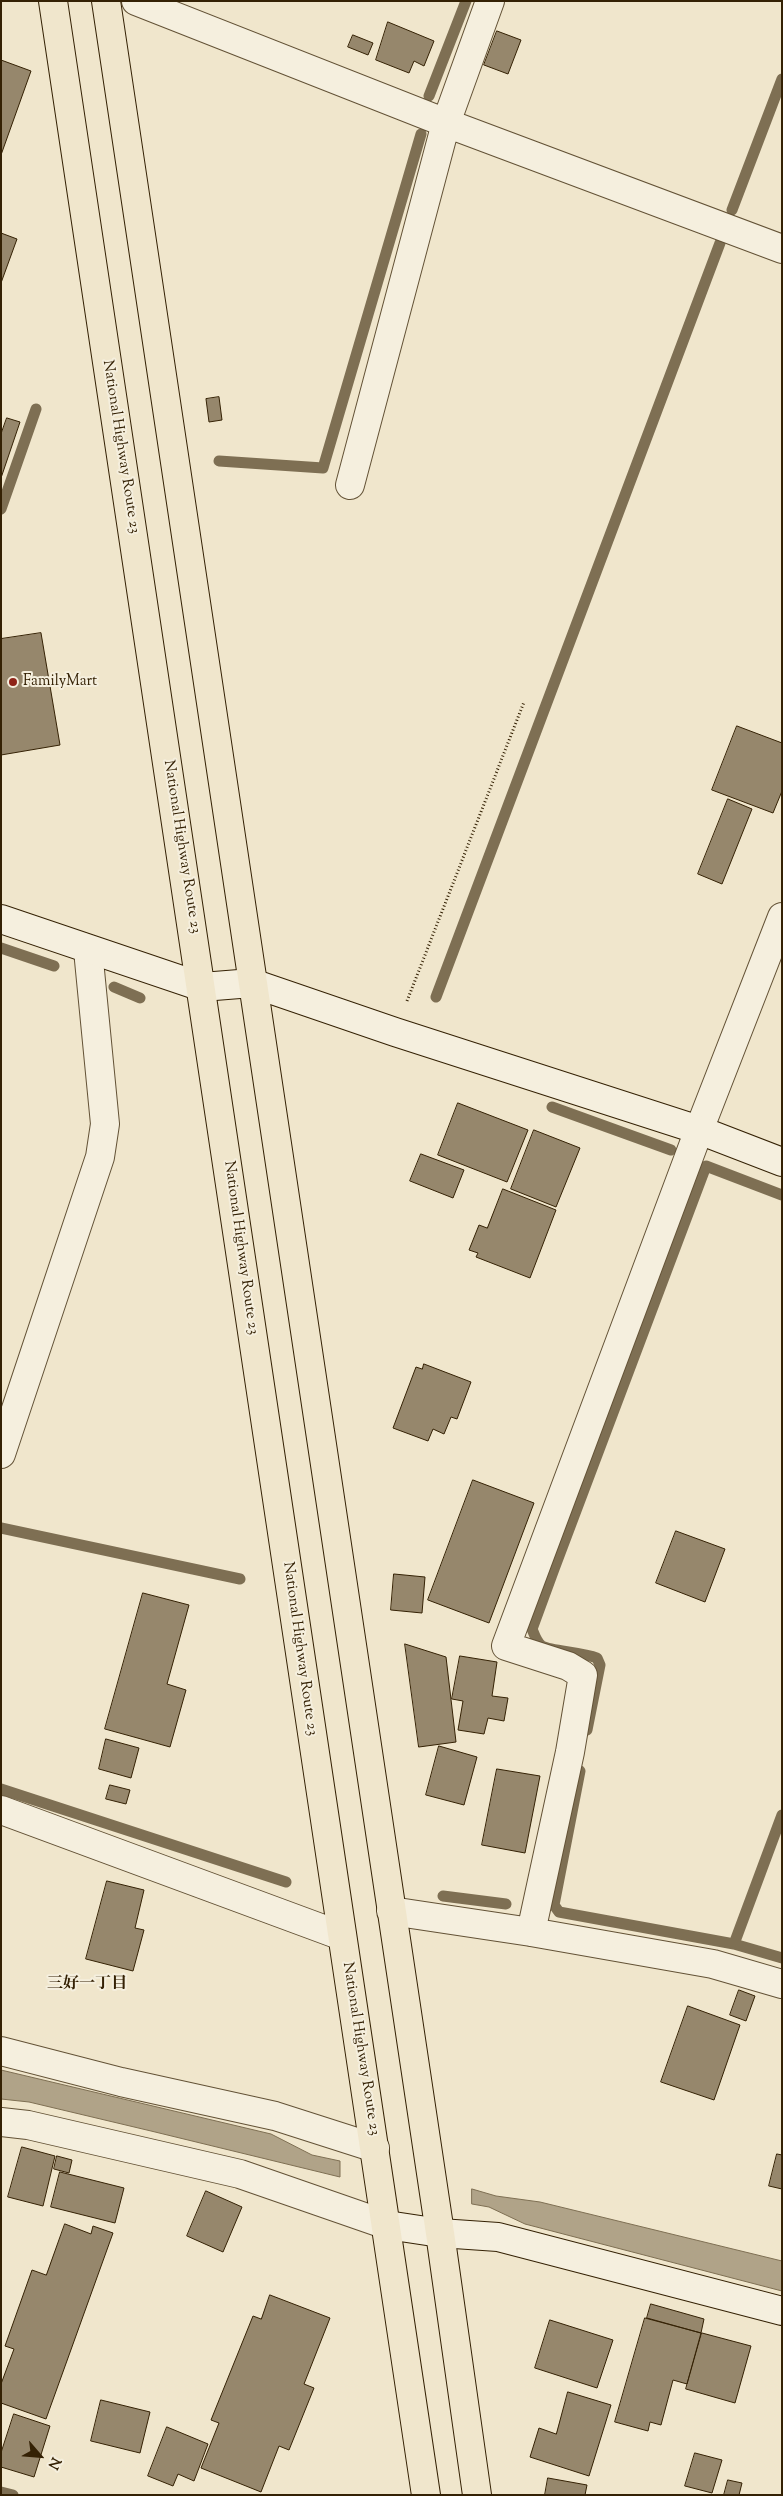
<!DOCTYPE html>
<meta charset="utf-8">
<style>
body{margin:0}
#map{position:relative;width:783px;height:2496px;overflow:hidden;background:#f0e6cc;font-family:"Sorts Mill Goudy",serif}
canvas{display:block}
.frame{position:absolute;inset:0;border:2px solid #342104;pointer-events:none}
.north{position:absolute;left:15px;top:2431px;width:50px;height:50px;-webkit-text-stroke:4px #f5efde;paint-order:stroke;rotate:117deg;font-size:14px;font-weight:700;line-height:20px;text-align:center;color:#342104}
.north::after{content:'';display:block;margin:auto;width:18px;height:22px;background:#342104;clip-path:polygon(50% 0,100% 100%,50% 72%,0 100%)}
</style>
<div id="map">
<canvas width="783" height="2496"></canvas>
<div class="frame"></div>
<div class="north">N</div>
</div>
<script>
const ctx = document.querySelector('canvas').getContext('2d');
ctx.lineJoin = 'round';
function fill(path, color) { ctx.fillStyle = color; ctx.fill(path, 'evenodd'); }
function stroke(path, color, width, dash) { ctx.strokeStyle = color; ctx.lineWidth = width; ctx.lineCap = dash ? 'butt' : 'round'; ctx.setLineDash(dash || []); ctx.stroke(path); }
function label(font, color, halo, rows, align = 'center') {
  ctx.font = font + ' "Sorts Mill Goudy","Noto Serif JP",serif'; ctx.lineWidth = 4; ctx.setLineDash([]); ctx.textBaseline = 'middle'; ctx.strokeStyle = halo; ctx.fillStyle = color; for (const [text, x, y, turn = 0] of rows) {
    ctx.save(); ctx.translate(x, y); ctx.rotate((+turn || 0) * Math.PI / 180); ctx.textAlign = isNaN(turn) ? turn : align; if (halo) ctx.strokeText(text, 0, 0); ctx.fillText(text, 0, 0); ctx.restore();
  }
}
const water = new Path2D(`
 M 1,2070 L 271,2134 L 312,2155 L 340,2161 L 340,2177 L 151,2131 L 29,2102 L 1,2099 Z
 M 472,2189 L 496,2196 L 540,2202 L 782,2261 L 782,2291 L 525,2224 L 489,2207 L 472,2204 Z`);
fill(water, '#b0a388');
stroke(water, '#7e6f53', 1);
stroke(new Path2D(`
 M 429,96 L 466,1
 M 732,210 L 782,79
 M 219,461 L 323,468 L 421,134
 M 1,509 L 36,409
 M 1,948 L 54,966
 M 114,987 L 140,998
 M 436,997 L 720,243
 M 552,1107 L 671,1150
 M 1,1528 L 240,1579
 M 587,1730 L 600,1665 L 597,1658 C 582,1652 551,1651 542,1646 C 537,1643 534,1634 532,1629 L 554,1569 L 706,1166 L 782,1195
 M 580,1771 L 554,1905 L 559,1912 L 734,1944 L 782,1958
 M 1,1789 L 286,1882
 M 443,1896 L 506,1904
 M 734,1944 L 782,1815
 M 1,2492 L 13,2495`), '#7e6f53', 11);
const building = new Path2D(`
 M 388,22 L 434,41 L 424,66 L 414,61 L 409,73 L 376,60 Z
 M 497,31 L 521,40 L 508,74 L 484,65 Z
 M 353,35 L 373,43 L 368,55 L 348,47 Z
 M 1,60 L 31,71 L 1,155 Z
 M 1,233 L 17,239 L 1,283 Z
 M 219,397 L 222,420 L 209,422 L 206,399 Z
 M 7,418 L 20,422 L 1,478 L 1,434 Z
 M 41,633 L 60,745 L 1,755 L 1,639 Z
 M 737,726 L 782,743 L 782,791 L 773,813 L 712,790 Z
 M 728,799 L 752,809 L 722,884 L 698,874 Z
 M 458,1103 L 528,1130 L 507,1182 L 438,1155 Z
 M 534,1130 L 580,1148 L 556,1207 L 511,1189 Z
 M 421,1154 L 464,1170 L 453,1198 L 410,1181 Z
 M 503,1189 L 556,1210 L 530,1278 L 476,1257 L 478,1253 L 469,1250 L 479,1225 L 487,1228 Z
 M 424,1364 L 471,1382 L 457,1419 L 451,1417 L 444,1434 L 433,1429 L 428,1441 L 393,1428 L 416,1367 L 422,1369 Z
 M 473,1480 L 534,1503 L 489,1623 L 428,1600 Z
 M 676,1531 L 725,1549 L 705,1602 L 656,1583 Z
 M 394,1574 L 425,1577 L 422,1613 L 391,1610 Z
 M 143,1593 L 189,1605 L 167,1684 L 186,1690 L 170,1747 L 105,1729 Z
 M 405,1644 L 446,1657 L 456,1742 L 419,1747 Z
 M 460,1656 L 497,1662 L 492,1696 L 508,1698 L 504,1721 L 488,1718 L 484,1734 L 458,1730 L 463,1701 L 452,1699 Z
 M 106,1739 L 139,1748 L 131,1778 L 99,1769 Z
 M 439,1746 L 477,1757 L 464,1805 L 426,1795 Z
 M 497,1769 L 540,1776 L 525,1853 L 482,1845 Z
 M 110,1785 L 130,1790 L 126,1804 L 106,1799 Z
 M 107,1881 L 144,1890 L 135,1928 L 144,1930 L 133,1971 L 86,1959 Z
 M 739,1990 L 755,1996 L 746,2021 L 730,2015 Z
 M 688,2006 L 740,2025 L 714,2100 L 661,2082 Z
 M 22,2147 L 55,2156 L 43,2206 L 8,2197 Z
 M 777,2154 L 782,2155 L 782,2189 L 769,2186 Z
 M 57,2156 L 72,2160 L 69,2173 L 54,2169 Z
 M 60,2172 L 124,2188 L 115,2223 L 51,2207 Z
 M 206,2191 L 242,2207 L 223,2252 L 187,2236 Z
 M 65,2224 L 91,2234 L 93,2226 L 113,2233 L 46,2419 L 1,2403 L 1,2384 L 14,2349 L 5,2346 L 32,2270 L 46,2275 Z
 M 270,2295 L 330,2318 L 304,2384 L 314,2388 L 289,2450 L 279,2446 L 261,2492 L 201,2468 L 219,2423 L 211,2420 L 253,2316 L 261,2319 Z
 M 651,2304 L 704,2319 L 701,2333 L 647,2318 Z
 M 645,2318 L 701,2333 L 687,2384 L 673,2380 L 661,2425 L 650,2422 L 648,2431 L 615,2422 Z
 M 550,2320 L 613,2340 L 597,2388 L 535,2368 Z
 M 702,2333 L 751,2346 L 735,2403 L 686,2389 Z
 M 568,2392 L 611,2405 L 589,2476 L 530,2457 L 539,2428 L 556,2434 Z
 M 101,2400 L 150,2412 L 140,2453 L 91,2441 Z
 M 14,2414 L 50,2426 L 34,2477 L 1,2467 L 1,2453 Z
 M 167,2427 L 208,2444 L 194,2481 L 178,2474 L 173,2486 L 148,2476 Z
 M 695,2453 L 722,2460 L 712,2493 L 685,2486 Z
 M 548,2478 L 587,2485 L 585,2495 L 545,2495 Z
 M 728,2480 L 742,2483 L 739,2495 L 724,2495 Z`);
fill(building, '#96876c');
stroke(building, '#342104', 1);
const street = new Path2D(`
 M 136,1 L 446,123 L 782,249
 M 350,485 L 446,123 L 490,1
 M 1,1454 L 100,1157 L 105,1124 L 88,950
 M 1,1810 L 342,1936
 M 391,1911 L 531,1932 L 713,1964 L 782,1984
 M 531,1932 L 570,1752 L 583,1675 L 568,1666 L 506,1646 L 699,1130 L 782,917
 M 1,2051 L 121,2082 L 275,2116 L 375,2148
 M 1,2122 L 28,2125 L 240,2174 L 387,2225`);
const secondary = new Path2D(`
 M 1,919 L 202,987 L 252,983 L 395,1032 L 699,1130 L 782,1162
 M 387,2225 L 440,2233 L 498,2237 L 782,2311`);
const highway = new Path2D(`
 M 53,1 L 426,2495
 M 106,1 L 440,2233 L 477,2495`);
stroke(street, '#635236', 30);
stroke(secondary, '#342104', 30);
stroke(highway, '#342104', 30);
stroke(new Path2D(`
 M 407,1001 L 524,702`), '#342104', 3, [1, 2.5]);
stroke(street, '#f5efde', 28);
stroke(secondary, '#f5efde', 28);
stroke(highway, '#f0e6cc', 28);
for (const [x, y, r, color] of [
 [13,682,5,"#8f2418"]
]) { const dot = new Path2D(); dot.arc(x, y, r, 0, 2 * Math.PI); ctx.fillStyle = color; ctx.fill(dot); stroke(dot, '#f5efde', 2); }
label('15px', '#342104', '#f5efde', [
 ["National Highway Route 23",120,447,81],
 ["National Highway Route 23",181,847,81],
 ["National Highway Route 23",240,1248,82],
 ["National Highway Route 23",299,1649,82],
 ["National Highway Route 23",360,2049,81]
]);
label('15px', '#342104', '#f5efde', [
 ["FamilyMart",23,682]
], 'left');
label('bold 16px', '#342104', '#f5efde', [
 ["三好一丁目",87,1985]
]);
</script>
